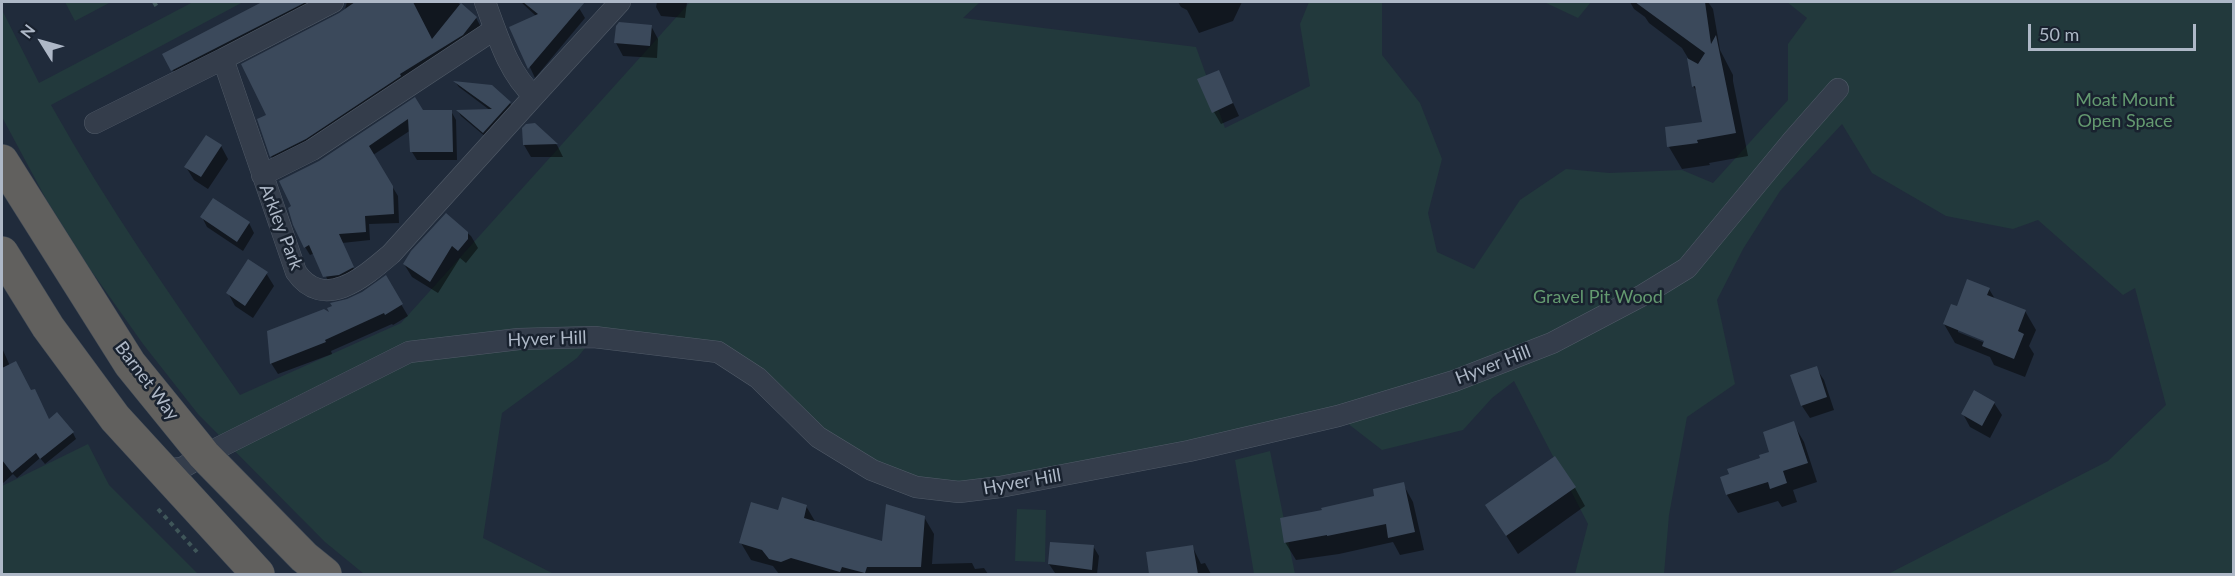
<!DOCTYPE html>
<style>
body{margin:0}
#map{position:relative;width:2235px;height:576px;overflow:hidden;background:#202b3b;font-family:Lato,sans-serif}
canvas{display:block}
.frame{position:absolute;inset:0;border:3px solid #aeb8c7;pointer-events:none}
.north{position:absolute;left:12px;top:12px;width:60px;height:60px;-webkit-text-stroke:4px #19222f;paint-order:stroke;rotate:307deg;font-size:16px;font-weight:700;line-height:24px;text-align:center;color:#aeb8c7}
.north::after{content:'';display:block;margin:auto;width:21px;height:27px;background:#aeb8c7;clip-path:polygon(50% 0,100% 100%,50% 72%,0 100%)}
.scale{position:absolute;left:2028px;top:24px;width:168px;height:27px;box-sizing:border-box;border:3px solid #aeb8c7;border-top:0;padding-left:8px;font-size:18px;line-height:21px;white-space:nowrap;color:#aeb8c7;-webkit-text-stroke:4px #19222f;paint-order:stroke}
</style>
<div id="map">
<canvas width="2235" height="576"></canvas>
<div class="frame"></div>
<div class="north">N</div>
<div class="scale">50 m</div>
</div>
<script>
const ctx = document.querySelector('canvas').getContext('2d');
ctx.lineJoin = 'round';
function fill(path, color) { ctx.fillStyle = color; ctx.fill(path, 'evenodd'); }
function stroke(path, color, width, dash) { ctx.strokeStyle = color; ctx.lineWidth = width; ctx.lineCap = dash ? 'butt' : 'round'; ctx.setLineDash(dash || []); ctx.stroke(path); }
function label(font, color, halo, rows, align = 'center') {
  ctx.font = font + ' Lato,sans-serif'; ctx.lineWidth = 5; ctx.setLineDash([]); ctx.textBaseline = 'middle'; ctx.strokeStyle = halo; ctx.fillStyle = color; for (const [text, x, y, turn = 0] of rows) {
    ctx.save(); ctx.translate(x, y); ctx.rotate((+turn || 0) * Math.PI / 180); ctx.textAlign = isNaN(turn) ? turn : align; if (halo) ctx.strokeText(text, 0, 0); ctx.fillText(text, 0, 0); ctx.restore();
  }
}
fill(new Path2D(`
 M 65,2 L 111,2 L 75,21 Z
 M 193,2 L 243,2 L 51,105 C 107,205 173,300 240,395 L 401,323 L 690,2 L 980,2 L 963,18 L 1196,47 L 1225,128 L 1310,86 L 1300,24 L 1309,2 L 1382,2 L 1382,55 L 1420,103 L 1442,159 L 1428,213 L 1437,252 L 1474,269 L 1520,200 L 1566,169 L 1609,173 L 1682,170 L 1713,183 L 1788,100 L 1788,44 L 1807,18 L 1787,2 L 2233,2 L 2233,574 L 1888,574 L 2108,461 L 2166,405 L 2135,288 L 2123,295 L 2038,220 L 2013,229 L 1946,216 L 1872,173 L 1842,124 L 1780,191 L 1743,249 L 1717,300 L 1735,384 L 1687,417 L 1669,515 L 1664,574 L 1575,574 L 1588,524 L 1514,381 L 1492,398 L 1463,430 L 1382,450 L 1338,416 L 959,492 L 872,470 L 718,352 L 594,337 L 577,358 L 502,413 L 483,538 L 554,574 L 364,574 L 325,542 L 198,414 L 143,344 L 90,269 L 46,199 L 2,117 L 2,10 L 39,83 Z
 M 1544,2 L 1591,2 L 1578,18 Z
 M 88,444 L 109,485 L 198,574 L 2,574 L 2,486 Z
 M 1270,451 L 1295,574 L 1254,574 L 1235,460 Z
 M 1017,509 L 1046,510 L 1045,562 L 1015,561 Z`), '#22393c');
fill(new Path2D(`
 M 266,2 L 334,2 L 179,81 L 164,54 Z
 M 345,2 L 457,2 L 475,16 L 482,29 L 278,167 L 271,156 L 268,115 L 345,9 L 347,2 Z
 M 521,2 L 574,2 L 572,2 L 579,8 L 585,18 L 535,78 L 511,27 L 536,16 Z
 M 657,2 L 687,2 L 685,18 L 661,16 L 656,7 Z
 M 1178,2 L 1242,2 L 1233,21 L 1199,33 L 1187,10 L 1181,7 Z
 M 1630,2 L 1708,2 L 1713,9 L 1720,50 L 1733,75 L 1733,81 L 1748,156 L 1709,163 L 1710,165 L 1682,169 L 1669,147 L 1704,123 L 1699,95 L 1693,86 L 1688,58 L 1682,48 L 1649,23 L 1645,17 L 1634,9 Z
 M 651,26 L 658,39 L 657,58 L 623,56 L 616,43 Z
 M 1219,72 L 1239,116 L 1221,124 L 1214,112 Z
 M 456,83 L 491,86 L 510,103 L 513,109 L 487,138 L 461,116 L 458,111 L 491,111 L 459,87 Z
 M 422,111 L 451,111 L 456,120 L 457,160 L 417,160 L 412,152 L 411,130 L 373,155 L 398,196 L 399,223 L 369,224 L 370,240 L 342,243 L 357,276 L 330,285 L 315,253 L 310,255 L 305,247 L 293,207 L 281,181 Z
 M 534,125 L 557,145 L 563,157 L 531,157 L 524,145 Z
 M 221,146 L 228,159 L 208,189 L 194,180 L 186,167 Z
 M 446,215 L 471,236 L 478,248 L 466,263 L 460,258 L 438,293 L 412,277 L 404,264 Z
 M 202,217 L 249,223 L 254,233 L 243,251 L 207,227 Z
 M 266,273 L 274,286 L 253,318 L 235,306 L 228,293 Z
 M 385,277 L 408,316 L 393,325 L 392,324 L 331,351 L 332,354 L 278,374 L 271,363 L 333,316 L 348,300 L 363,293 Z
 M 1989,289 L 1995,299 L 2025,311 L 2036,330 L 2029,346 L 2034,354 L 2025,377 L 1994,365 L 1990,357 L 1955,343 L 1944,324 L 1957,308 ZM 1958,329 L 1992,342 L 1990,345 L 1958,332 Z
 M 2,348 L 10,366 L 49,420 L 73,433 L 76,439 L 45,464 L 40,458 L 17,478 L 13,474 L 2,484 L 2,441 L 8,435 L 2,421 Z
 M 1816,368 L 1824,380 L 1834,410 L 1810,418 L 1802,406 L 1792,376 Z
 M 1994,403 L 2002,415 L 1990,438 L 1970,427 L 1963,414 Z
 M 1793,423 L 1804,442 L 1817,482 L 1793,490 L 1797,502 L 1782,507 L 1778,501 L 1738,513 L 1727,495 L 1722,478 L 1771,453 Z
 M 1403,484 L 1413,502 L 1424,550 L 1400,555 L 1393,542 L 1339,554 L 1296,560 L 1285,542 L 1324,512 L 1376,497 Z
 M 1575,488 L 1585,506 L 1518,554 L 1487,506 Z
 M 806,506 L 816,523 L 883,542 L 924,517 L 934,534 L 932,564 L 972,563 L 975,569 L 984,568 L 988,574 L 779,574 L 773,566 L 751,560 L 741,543 L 779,512 Z
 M 1093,546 L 1099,556 L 1097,574 L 1055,573 L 1049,564 Z
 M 1192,546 L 1201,564 L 1205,563 L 1211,574 L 1151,574 L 1148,553 Z`), '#0007');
fill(new Path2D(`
 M 262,2 L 306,2 L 171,71 L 162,54 Z
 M 355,2 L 413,2 L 432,39 L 461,3 L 477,17 L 463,35 L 400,74 L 401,76 L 306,139 L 270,157 L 257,119 L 266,115 L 241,64 L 339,13 Z
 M 523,2 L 585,2 L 528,69 L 509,27 L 538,14 Z
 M 1635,2 L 1705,2 L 1711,44 L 1716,35 L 1736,133 L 1697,140 L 1698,143 L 1667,147 L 1665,127 L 1702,122 L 1695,86 L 1692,87 L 1687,58 L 1698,64 L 1705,53 Z
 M 619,22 L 652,25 L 650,46 L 614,43 L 616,26 Z
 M 1219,70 L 1233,103 L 1212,113 L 1197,79 Z
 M 453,81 L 492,85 L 511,102 L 483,133 L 456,110 L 492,109 Z
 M 415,97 L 423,110 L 452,110 L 453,152 L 410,152 L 408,119 L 369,146 L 393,186 L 394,214 L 365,216 L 366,232 L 339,234 L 354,267 L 339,275 L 323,277 L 309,245 L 304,248 L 293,225 L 288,208 L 291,206 L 279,181 L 319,161 Z
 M 535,123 L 558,144 L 523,145 L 522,128 L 526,124 Z
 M 206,135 L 222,145 L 201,177 L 184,167 Z
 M 213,198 L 250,222 L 237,242 L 200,217 Z
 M 446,213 L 468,232 L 468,239 L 458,251 L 452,246 L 430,282 L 403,264 L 411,251 Z
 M 248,259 L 268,272 L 245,306 L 226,293 Z
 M 386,275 L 403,304 L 385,315 L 384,313 L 325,340 L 326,342 L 270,364 L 267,331 L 324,309 L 329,312 L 327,308 L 332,306 L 330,303 L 347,299 L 362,292 Z
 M 1967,279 L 1990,288 L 1987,295 L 2026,310 L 2018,331 L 2024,334 L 2014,359 L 1982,346 L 1984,341 L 1943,324 L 1951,304 L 1957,306 Z
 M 16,361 L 31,390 L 35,389 L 49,419 L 57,412 L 74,432 L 40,459 L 36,453 L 12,473 L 2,460 L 2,368 Z
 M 1817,366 L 1827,397 L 1801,406 L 1790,375 Z
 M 1974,390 L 1995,402 L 1982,426 L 1961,414 Z
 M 1794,421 L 1808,463 L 1783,471 L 1787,483 L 1770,489 L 1768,482 L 1726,495 L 1720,477 L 1729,474 L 1727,469 L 1760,458 L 1759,455 L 1769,452 L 1763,432 Z
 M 1555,456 L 1576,487 L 1506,536 L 1485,505 Z
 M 1404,482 L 1415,532 L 1388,538 L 1386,524 L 1327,536 L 1327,535 L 1284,543 L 1280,518 L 1322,510 L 1321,508 L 1374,496 L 1373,489 Z
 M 782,497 L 807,505 L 804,518 L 882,541 L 886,504 L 925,516 L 921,567 L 867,567 L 865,573 L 842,567 L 840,572 L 791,558 L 781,562 L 769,559 L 762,550 L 739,543 L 751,502 L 778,510 Z
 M 1050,542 L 1094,545 L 1092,570 L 1048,564 Z
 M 1193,545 L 1198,574 L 1149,574 L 1146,552 Z`), '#3b495b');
const minor = new Path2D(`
 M 333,2 L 223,59 L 296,272 C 324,312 364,277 391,254 L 534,96 C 508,73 497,34 485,2
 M 534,96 L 620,2
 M 95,123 L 223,59
 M 262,175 L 312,150 L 495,29
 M 161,470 L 182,468 L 204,455 L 409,352 L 519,339 L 594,337 L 718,352 L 758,378 L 818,437 L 872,470 L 916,487 L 959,492 L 1000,487 L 1189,451 L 1338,416 L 1454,381 L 1552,343 L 1643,295 L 1687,268 L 1793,140 L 1838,89`);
const trunk = new Path2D(`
 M 2,161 L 130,364 L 204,455 L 304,557 L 325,574
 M 2,253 L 48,327 L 115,418 L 258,574`);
stroke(minor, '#515b68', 22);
stroke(trunk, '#3e4855', 34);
stroke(new Path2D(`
 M 154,2 L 157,7
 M 158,509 L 197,552`), '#3f5659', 4, [4.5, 4.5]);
stroke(minor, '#343d4b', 21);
stroke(trunk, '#61605e', 33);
label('18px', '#649a70', '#19222f', [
 ["Moat Mount",2125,100],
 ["Open Space",2125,121],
 ["Gravel Pit Wood",1598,297]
]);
label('18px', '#aeb8c7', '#19222f', [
 ["Arkley Park",281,227,69],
 ["Hyver Hill",547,339,-2],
 ["Hyver Hill",1493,365,-21],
 ["Barnet Way",147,381,53],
 ["Hyver Hill",1022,482,-10]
]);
</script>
